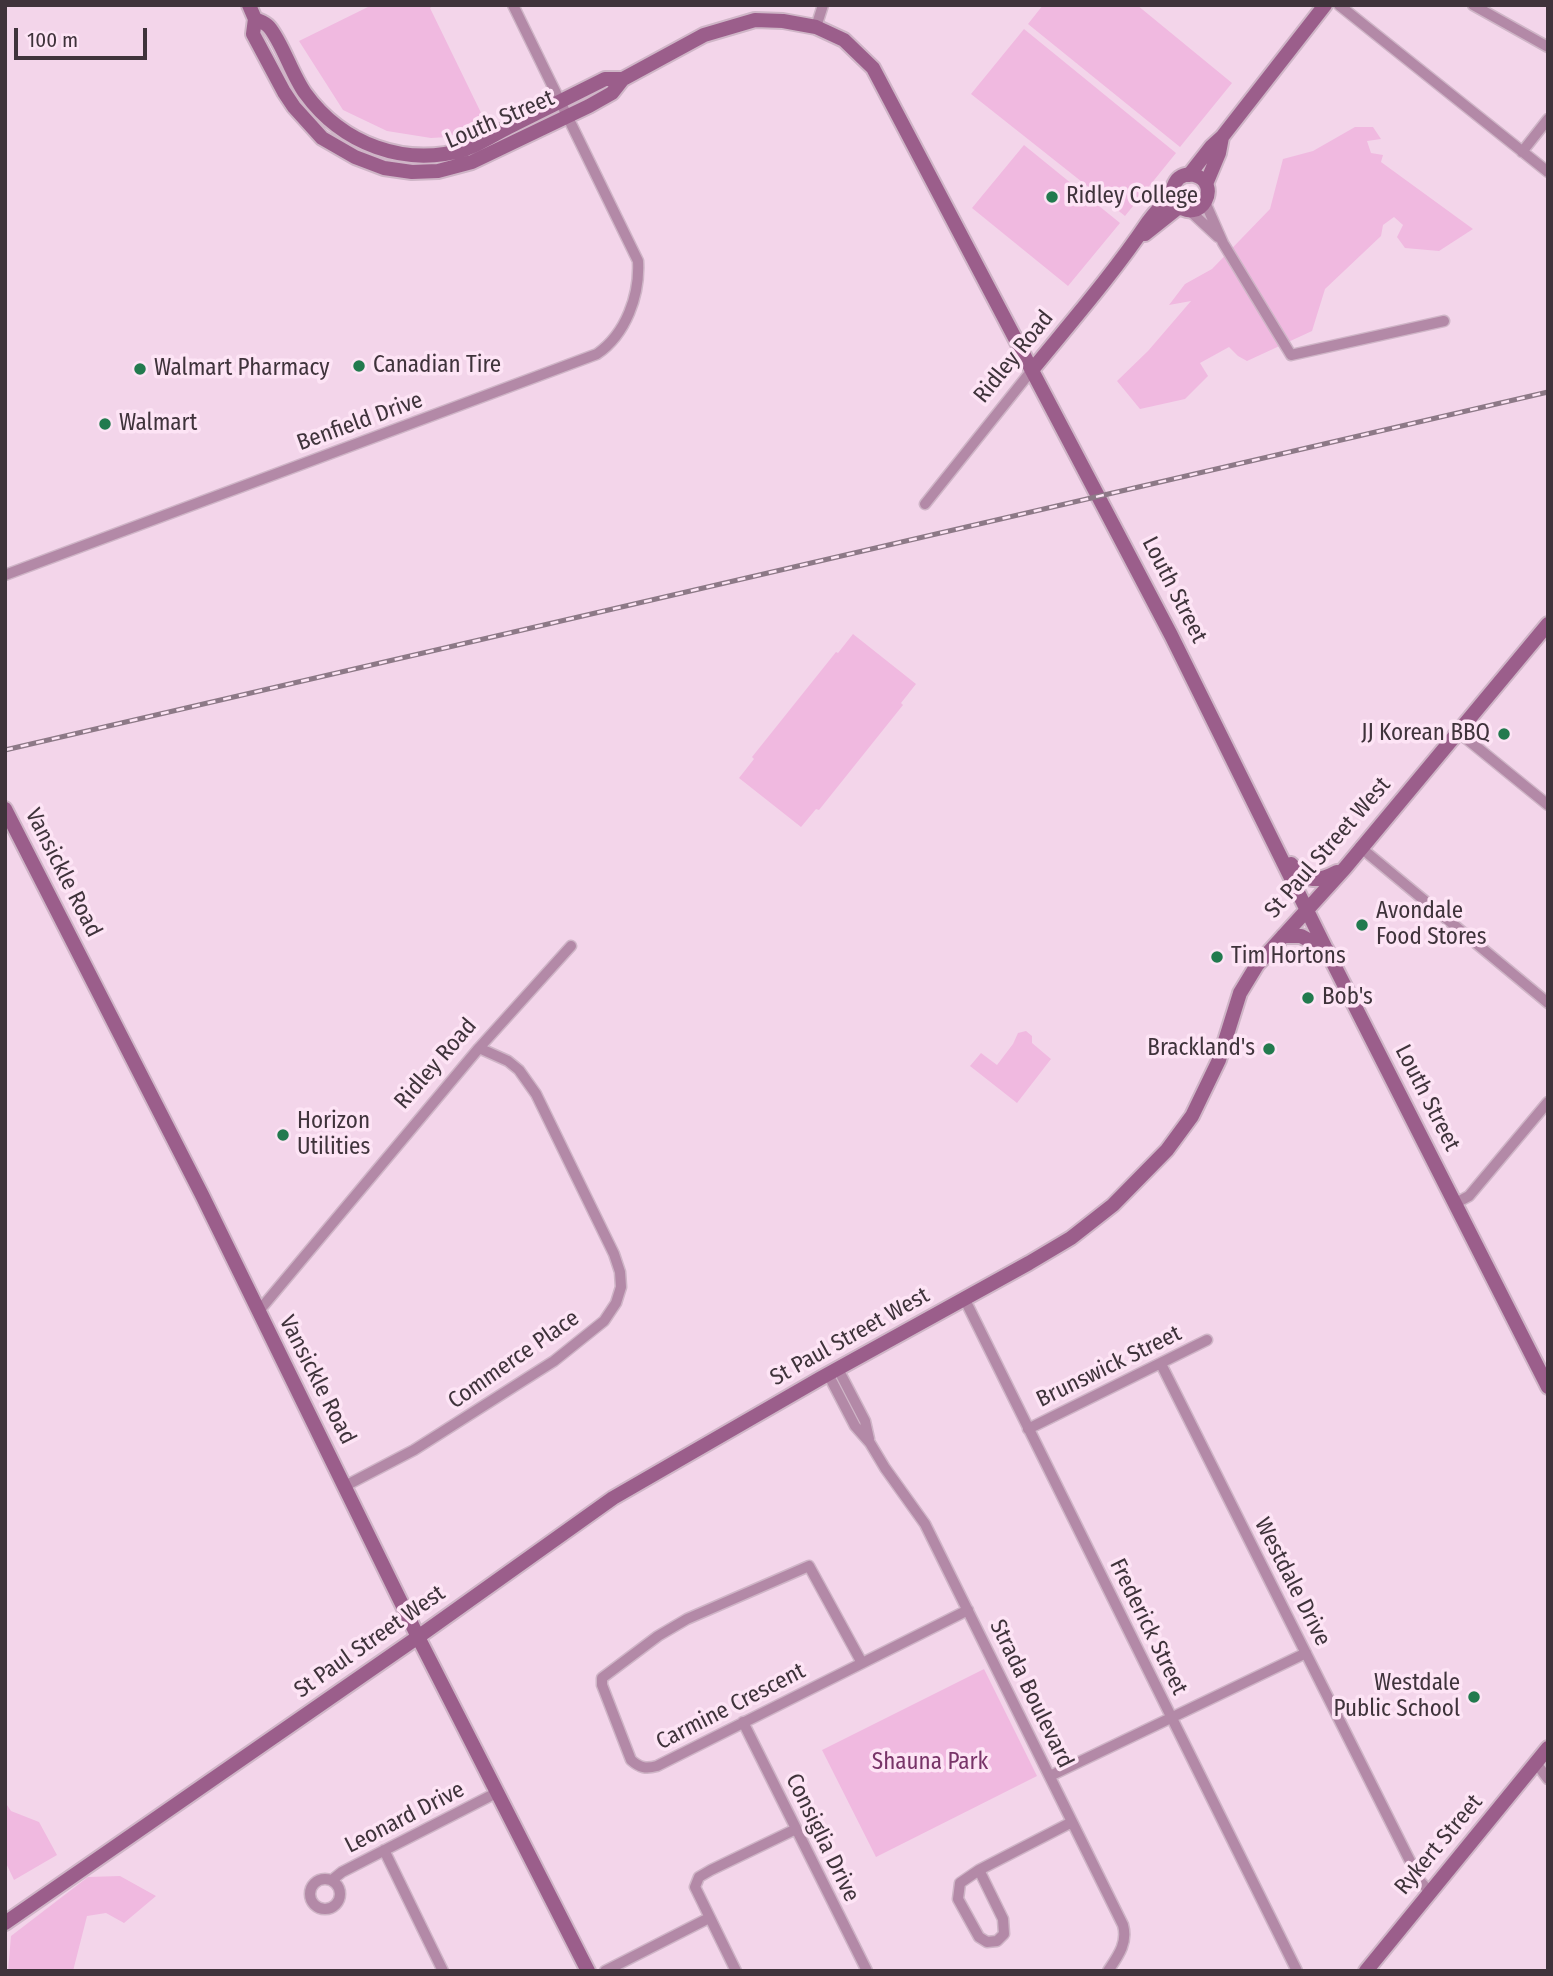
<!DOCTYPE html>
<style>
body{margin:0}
#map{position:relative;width:1553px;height:1976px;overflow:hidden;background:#f3d5ea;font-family:"Fira Sans Condensed",sans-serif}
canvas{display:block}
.frame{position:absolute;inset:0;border:7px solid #3f333b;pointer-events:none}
.scale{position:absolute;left:14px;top:28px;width:133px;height:32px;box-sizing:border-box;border:4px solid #3f333b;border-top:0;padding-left:9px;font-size:21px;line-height:24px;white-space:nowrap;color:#3f333b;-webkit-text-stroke:5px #fde4f5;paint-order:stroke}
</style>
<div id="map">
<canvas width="1553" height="1976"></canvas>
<div class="frame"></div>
<div class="scale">100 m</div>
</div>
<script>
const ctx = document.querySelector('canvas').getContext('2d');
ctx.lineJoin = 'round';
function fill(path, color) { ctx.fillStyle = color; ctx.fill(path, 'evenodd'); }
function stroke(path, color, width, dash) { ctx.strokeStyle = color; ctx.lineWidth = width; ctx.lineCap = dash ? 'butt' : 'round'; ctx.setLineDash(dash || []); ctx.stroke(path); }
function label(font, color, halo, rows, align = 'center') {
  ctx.font = font + ' "Fira Sans Condensed",sans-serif'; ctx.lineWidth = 7; ctx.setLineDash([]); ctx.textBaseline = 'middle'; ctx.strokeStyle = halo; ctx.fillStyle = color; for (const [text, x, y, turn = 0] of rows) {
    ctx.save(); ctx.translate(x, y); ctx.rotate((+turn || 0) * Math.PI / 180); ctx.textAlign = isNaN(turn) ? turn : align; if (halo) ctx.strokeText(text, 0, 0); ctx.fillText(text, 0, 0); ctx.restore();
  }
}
fill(new Path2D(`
 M 372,5 L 434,5 L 430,8 L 485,121 L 448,137 L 431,138 L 387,131 L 343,110 L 299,41 Z
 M 1043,5 L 1137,5 L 1232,83 L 1180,147 L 1028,24 Z
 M 1024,29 L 1176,153 L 1125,216 L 971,94 Z
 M 1355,127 L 1373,127 L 1381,139 L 1367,141 L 1371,153 L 1383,155 L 1381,162 L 1473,229 L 1439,251 L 1405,248 L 1397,237 L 1403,225 L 1394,217 L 1383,225 L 1381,236 L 1325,289 L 1312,331 L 1247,361 L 1238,356 L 1229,347 L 1200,363 L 1208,376 L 1185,399 L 1140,409 L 1117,381 L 1148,351 L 1191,301 L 1169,305 L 1185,284 L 1212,269 L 1270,209 L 1283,159 L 1313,151 Z
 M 1024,145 L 1120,223 L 1068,286 L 972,208 Z
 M 853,634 L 916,684 L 901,703 L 903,705 L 819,810 L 816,809 L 801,827 L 739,778 L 754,759 L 752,757 L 836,652 L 838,653 Z
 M 1026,1031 L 1032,1036 L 1032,1043 L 1051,1059 L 1017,1103 L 970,1066 L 981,1053 L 997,1065 L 1013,1044 L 1018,1033 Z
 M 984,1669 L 1037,1776 L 876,1857 L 822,1750 Z
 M 5,1802 L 11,1811 L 39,1822 L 57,1855 L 14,1880 L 5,1861 Z
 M 120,1876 L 156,1896 L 124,1923 L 106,1913 L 87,1916 L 73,1971 L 8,1971 L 11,1936 L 88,1877 Z`), '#f0b9e0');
const street = new Path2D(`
 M 1339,5 L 1548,172
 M 1473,5 L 1548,47
 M 816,27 L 823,5
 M 1522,152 L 1548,119
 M 1205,202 L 1223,243 L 1291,355 L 1444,321
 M 1190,211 L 1218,237
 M 925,504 L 1032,370
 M 5,575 L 597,354 C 626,334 640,295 638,261 L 513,5
 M 1457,731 L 1548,805
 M 1360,847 L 1548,1003
 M 1454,1204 L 1469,1196 L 1548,1102
 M 965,1300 L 1297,1971
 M 258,1312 L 479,1048 L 571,946
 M 1161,1364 L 1420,1881 L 1429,1891
 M 838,1369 L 865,1421 L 869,1439
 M 828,1374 L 855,1426 L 870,1443 L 885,1468 L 925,1524 L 1123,1925 C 1128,1943 1118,1956 1108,1971
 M 1028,1429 L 1207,1340
 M 345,1486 L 414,1450 L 554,1361 L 604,1321 L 616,1303 L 621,1287 L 620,1272 L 614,1254 L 536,1094 L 519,1070 L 508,1061 L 479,1048
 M 862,1663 L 809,1566 L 687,1619 L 658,1636 L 602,1678 L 602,1685 L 631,1760 C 640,1768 646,1769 657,1766 L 968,1610
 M 743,1722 L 867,1971
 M 1536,1763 L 1548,1779
 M 1050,1776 L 1306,1653
 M 384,1850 L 443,1971
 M 979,1870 L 1003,1919 L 1004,1934 L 997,1941 L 987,1942 L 979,1937 L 958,1899 L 960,1883 L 979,1870 L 1072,1822
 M310 1894a15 15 0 1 1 30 0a15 15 0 1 1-30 0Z
 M 332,1880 L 342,1872 L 498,1792
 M 605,1971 L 709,1918
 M 736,1971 L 695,1887 L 699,1877 L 711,1870 L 796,1829`);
const secondary = new Path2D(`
 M 249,5 L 255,19 L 253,34 L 284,92 L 294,107 L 322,138 L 355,157 L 384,168 L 412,172 L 438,171 L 472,162 L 589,106 L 612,93 L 623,79 L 704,35 L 755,20 L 783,21 L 816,27 L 844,40 L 873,68 L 1171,635 L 1329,955 L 1548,1387
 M 255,19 C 260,21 266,23 269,27 C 282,42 292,75 305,93 C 342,144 405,168 466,149 C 480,144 495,134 509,127 C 541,111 573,95 605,79 L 623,79
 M 1189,175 L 1211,147 L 1222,137 L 1325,5
 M 1206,184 L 1219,153 L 1222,137
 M 1145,234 L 1179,207
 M 1032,370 C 1072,321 1113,274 1148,222 C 1155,212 1165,203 1171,192 C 1174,187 1174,182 1179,178 C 1183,175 1189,174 1194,175 C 1223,182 1201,228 1175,203 L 1171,192
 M 5,809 L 202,1195 L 418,1637 L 588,1971
 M 1291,864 C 1306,882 1316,883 1337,872
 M 1283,936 L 1301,936 L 1327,950
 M 5,1923 L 418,1637 L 613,1498 L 821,1378 L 1029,1263 L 1071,1238 L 1113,1205 L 1167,1150 L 1192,1116 L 1219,1060 L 1240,993 L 1257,965 L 1345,868 L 1548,624
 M 1366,1971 L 1548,1748`);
stroke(street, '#cfb5c7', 13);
stroke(secondary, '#cfb5c7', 18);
stroke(street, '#b389a7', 10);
stroke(secondary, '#9b5e8b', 14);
const rail = new Path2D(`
 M 5,750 L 1548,392`);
stroke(rail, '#8d7987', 5);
stroke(rail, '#fde4f5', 2.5, [8]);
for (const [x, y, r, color] of [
 [1052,197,7,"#227a4e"],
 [359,366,7,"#227a4e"],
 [140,369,7,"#227a4e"],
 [105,424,7,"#227a4e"],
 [1504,734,7,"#227a4e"],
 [1362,925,7,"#227a4e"],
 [1217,957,7,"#227a4e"],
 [1308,998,7,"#227a4e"],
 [1269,1049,7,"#227a4e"],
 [283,1135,7,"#227a4e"],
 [1474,1697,7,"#227a4e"]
]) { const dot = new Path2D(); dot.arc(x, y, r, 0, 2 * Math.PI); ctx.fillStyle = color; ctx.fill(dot); stroke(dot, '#fde4f5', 2.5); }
label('23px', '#3f333b', '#fde4f5', [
 ["Louth Street",500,120,-23],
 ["Ridley Road",1014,357,-51],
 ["Benfield Drive",360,422,-20],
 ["Louth Street",1174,590,63],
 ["St Paul Street West",1328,848,-49],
 ["Vansickle Road",63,873,63],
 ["Ridley Road",436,1064,-49],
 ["Louth Street",1427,1098,63],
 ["St Paul Street West",850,1337,-29],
 ["Commerce Place",514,1360,-35],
 ["Brunswick Street",1109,1367,-26],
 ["Vansickle Road",317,1380,63],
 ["Westdale Drive",1292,1582,63],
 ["Frederick Street",1148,1627,64],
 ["St Paul Street West",370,1642,-35],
 ["Strada Boulevard",1031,1694,64],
 ["Carmine Crescent",731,1707,-27],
 ["Leonard Drive",405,1818,-27],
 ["Consiglia Drive",822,1838,64],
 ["Rykert Street",1439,1845,-50]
]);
label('23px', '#3f333b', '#fde4f5', [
 ["Ridley College",1066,197],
 ["Canadian Tire",373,366],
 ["Walmart Pharmacy",154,369],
 ["Walmart",119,424],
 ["JJ Korean BBQ",1490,734,"right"],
 ["Avondale",1376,912],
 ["Food Stores",1376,938],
 ["Tim Hortons",1231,957],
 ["Bob's",1322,998],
 ["Brackland's",1255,1049,"right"],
 ["Horizon",297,1122],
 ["Utilities",297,1148],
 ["Westdale",1460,1684,"right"],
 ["Public School",1460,1710,"right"]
], 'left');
label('23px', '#783468', '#fde4f5', [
 ["Shauna Park",930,1763]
]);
</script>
